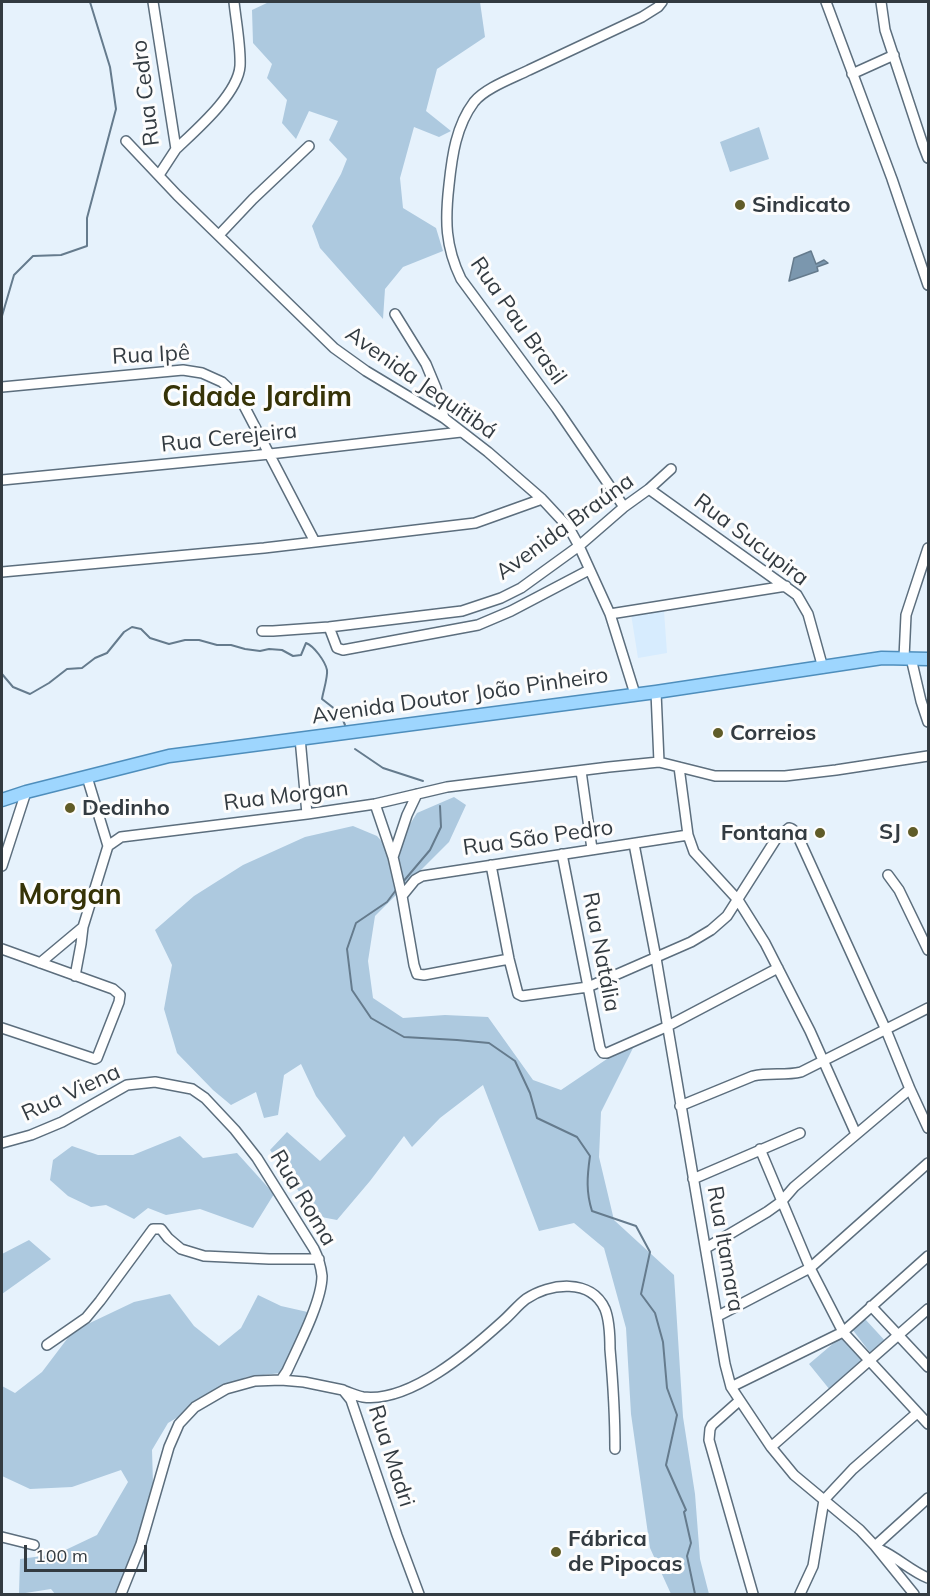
<!DOCTYPE html>
<meta charset="utf-8">
<style>
body{margin:0}
#map{position:relative;width:930px;height:1596px;overflow:hidden;background:#e6f2fc;font-family:Mulish,sans-serif}
canvas{display:block}
.frame{position:absolute;inset:0;border:3px solid #333b41;pointer-events:none}
.scale{position:absolute;left:24px;top:1545px;width:123px;height:27px;box-sizing:border-box;border:3px solid #333b41;border-top:0;padding-left:8px;font-size:18px;line-height:21px;white-space:nowrap;color:#333b41;-webkit-text-stroke:4px #fdfdfd;paint-order:stroke}
</style>
<div id="map">
<canvas width="930" height="1596"></canvas>
<div class="frame"></div>
<div class="scale">100 m</div>
</div>
<script>
const ctx = document.querySelector('canvas').getContext('2d');
ctx.lineJoin = 'round';
function fill(path, color) { ctx.fillStyle = color; ctx.fill(path, 'evenodd'); }
function stroke(path, color, width, dash) { ctx.strokeStyle = color; ctx.lineWidth = width; ctx.lineCap = dash ? 'butt' : 'round'; ctx.setLineDash(dash || []); ctx.stroke(path); }
function label(font, color, halo, rows, align = 'center') {
  ctx.font = font + ' Mulish,sans-serif'; ctx.lineWidth = 6; ctx.setLineDash([]); ctx.textBaseline = 'middle'; ctx.strokeStyle = halo; ctx.fillStyle = color; for (const [text, x, y, turn = 0] of rows) {
    ctx.save(); ctx.translate(x, y); ctx.rotate((+turn || 0) * Math.PI / 180); ctx.textAlign = isNaN(turn) ? turn : align; if (halo) ctx.strokeText(text, 0, 0); ctx.fillText(text, 0, 0); ctx.restore();
  }
}
fill(new Path2D(`
 M 664,611 L 667,653 L 638,658 L 631,614 Z`), '#d7ecfe');
fill(new Path2D(`
 M 269,2 L 480,2 L 485,37 L 437,69 L 426,111 L 451,131 L 439,137 L 414,127 L 400,178 L 403,208 L 436,228 L 443,251 L 403,267 L 385,289 L 383,319 L 320,248 L 312,226 L 341,174 L 347,159 L 329,140 L 338,121 L 309,111 L 296,139 L 282,123 L 287,100 L 267,78 L 272,64 L 253,43 L 252,10 Z
 M 759,127 L 769,159 L 730,172 L 720,142 Z
 M 454,797 L 466,805 L 449,842 L 375,916 L 368,961 L 373,998 L 403,1018 L 445,1015 L 488,1017 L 533,1080 L 561,1090 L 638,1038 L 601,1112 L 599,1157 L 614,1220 L 674,1275 L 683,1417 L 695,1494 L 700,1559 L 709,1594 L 671,1594 L 650,1548 L 631,1414 L 626,1328 L 604,1248 L 574,1223 L 539,1231 L 483,1085 L 440,1118 L 412,1147 L 404,1136 L 370,1181 L 337,1220 L 316,1216 L 270,1150 L 287,1132 L 320,1161 L 346,1136 L 316,1096 L 301,1064 L 284,1075 L 278,1115 L 264,1118 L 256,1092 L 231,1105 L 213,1090 L 177,1053 L 164,1009 L 172,965 L 155,930 L 194,896 L 243,865 L 305,837 L 353,826 L 377,836 L 392,853 L 417,813 Z
 M 180,1136 L 203,1158 L 237,1153 L 274,1194 L 253,1228 L 200,1209 L 166,1215 L 148,1208 L 134,1219 L 106,1205 L 91,1207 L 68,1196 L 50,1180 L 53,1160 L 72,1146 L 98,1155 L 133,1155 Z
 M 29,1240 L 51,1259 L 2,1294 L 2,1254 Z
 M 170,1294 L 194,1326 L 219,1346 L 241,1328 L 258,1295 L 281,1306 L 312,1313 L 289,1372 L 246,1377 L 168,1423 L 152,1450 L 153,1484 L 136,1550 L 116,1594 L 55,1594 L 51,1589 L 19,1594 L 20,1559 L 57,1554 L 97,1535 L 128,1482 L 121,1470 L 72,1487 L 30,1489 L 2,1476 L 2,1386 L 15,1393 L 42,1372 L 73,1331 L 134,1302 Z
 M 865,1319 L 888,1344 L 872,1355 L 852,1329 Z
 M 842,1336 L 862,1361 L 830,1390 L 809,1364 Z`), '#adc9df');
const water = new Path2D(`
 M 811,251 L 816,264 L 824,260 L 828,263 L 817,267 L 818,271 L 789,281 L 794,258 Z`);
fill(water, '#7b97ae');
stroke(water, '#657b8d', 1.5);
stroke(new Path2D(`
 M 2,316 L 14,275 L 33,256 L 61,255 L 87,246 L 87,218 L 116,109 L 110,67 L 90,2
 M 2,674 L 13,687 L 30,694 L 49,683 L 67,669 L 82,668 L 95,658 L 107,653 L 124,632 L 132,627 L 141,629 L 150,638 L 169,644 L 185,640 L 199,640 L 217,645 L 231,645 L 245,649 L 260,651 L 269,649 L 282,650 L 293,656 L 301,655 L 306,643 C 314,646 325,661 327,670 C 328,677 323,692 322,699 L 340,713 L 345,725
 M 355,749 L 383,768 L 423,781
 M 402,883 L 430,850 L 441,827 L 440,806
 M 396,890 L 387,902 L 356,923 L 347,949 L 352,990 L 371,1018 L 404,1037 L 457,1040 L 489,1043 L 515,1061 L 530,1093 L 537,1118 L 577,1137 L 590,1156 C 587,1177 586,1192 592,1211 L 636,1226 L 650,1252 L 641,1294 L 655,1313 L 663,1342 L 667,1388 L 677,1415 L 666,1465 L 686,1510 L 684,1512 L 691,1543 L 687,1556 L 695,1594`), '#657b8d', 2);
const minor = new Path2D(`
 M 153,2 L 176,149 L 159,175
 M 826,2 L 892,179 L 928,285
 M 881,2 L 885,30 L 923,145 L 928,158
 M 852,74 L 894,55
 M 126,141 L 177,195 L 334,348 L 366,371 L 444,418 L 488,452 L 542,499 L 569,528 L 579,546 L 610,614 L 635,694
 M 176,149 C 196,130 238,94 240,66 C 241,47 236,21 234,2
 M 219,235 L 253,199 L 309,146
 M 395,314 L 426,364 L 436,388 L 444,418
 M 2,387 L 183,370 L 202,373 L 222,382 L 241,400 L 315,542 L 264,548 L 2,572
 M 2,480 L 270,454 L 461,432
 M 649,489 L 797,595 L 808,614 L 823,668
 M 624,507 L 557,409 L 461,279 C 445,246 445,220 449,185 C 452,156 456,126 474,102 C 485,88 513,78 529,70 C 567,52 604,35 642,17 L 658,7 L 662,2
 M 315,542 L 475,523 L 542,499
 M 610,614 L 786,586
 M 329,627 L 337,648 L 343,650 L 478,625 L 511,611 L 589,570
 M 262,631 L 273,631 L 329,627 L 462,611 L 501,598 L 521,588 L 579,546 L 624,507 L 649,489 L 671,469
 M 904,658 L 906,615 L 928,548
 M 911,658 L 921,701 L 928,722
 M 656,692 L 659,762
 M 300,738 L 307,814
 M 679,767 L 688,835 L 694,852 L 738,900 L 765,943 L 810,1031 L 856,1134
 M 581,771 L 592,849
 M 375,804 L 393,857 L 402,896 L 414,965 L 417,974 L 424,975 L 509,959
 M 634,844 L 656,958 L 725,1364 L 731,1387 L 771,1447 L 794,1475 L 860,1530 L 875,1546 L 914,1594
 M 108,846 L 121,837 L 307,814 L 375,804 L 447,787 L 609,767 L 659,762 L 715,776 L 785,776 L 836,770 L 928,756
 M 562,854 L 600,1048 L 603,1053 L 607,1053 L 666,1027 L 778,968
 M 393,857 L 407,815 L 417,794
 M 491,865 L 509,959 L 518,994 L 522,996 L 588,987 L 691,942 L 711,930 L 727,916 L 776,839 L 789,828 C 795,829 797,836 800,841 L 886,1030 L 910,1089 L 928,1128
 M 2,866 L 26,792
 M 888,875 L 899,890 L 928,950
 M 402,896 L 415,880 L 422,876 L 688,835
 M 2,949 L 113,989 L 120,995 L 119,1002 L 97,1058 L 95,1059 L 2,1028
 M 40,963 L 83,927 L 108,846 L 87,777
 M 75,976 L 81,944 L 83,927
 M 680,1106 L 753,1076 C 769,1072 785,1076 801,1072 L 928,1008
 M 2,1143 L 31,1135 L 62,1122 L 127,1085 L 155,1082 L 192,1089 L 205,1098 L 235,1130 L 257,1158 L 314,1249 C 318,1257 321,1267 322,1276 C 322,1301 298,1347 287,1371 L 281,1380
 M 760,1149 L 810,1268 L 843,1332 L 928,1424
 M 693,1179 L 800,1133
 M 706,1248 L 767,1212 L 781,1202 L 794,1187 L 910,1089
 M 871,1306 L 928,1367
 M 718,1316 L 810,1268 L 928,1163
 M 47,1345 L 86,1318 L 100,1301 L 153,1229 L 161,1229 L 168,1238 L 181,1249 L 204,1256 L 269,1259 L 319,1259
 M 731,1387 L 843,1332 L 928,1256
 M 345,1391 C 351,1393 357,1396 363,1397 C 410,1403 470,1351 503,1321 C 511,1314 518,1305 526,1299 C 550,1283 591,1278 605,1309 C 609,1319 610,1338 610,1349 C 613,1383 615,1416 615,1449
 M 739,1401 L 712,1425 L 710,1429 L 709,1440 L 753,1594
 M 771,1447 L 928,1309
 M 2,1537 L 34,1545
 M 875,1546 L 928,1498
 M 881,1550 C 898,1558 911,1571 928,1578
 M 121,1594 L 141,1544 L 169,1447 L 179,1424 L 195,1407 L 226,1389 L 255,1381 L 281,1380 L 304,1382 L 343,1390 L 351,1400 L 397,1535 L 419,1594
 M 800,1594 L 813,1566 L 824,1500 L 853,1469 L 917,1413`);
const major = new Path2D(`
 M 2,800 L 26,792 L 169,756 L 656,692 L 882,658 L 928,659`);
stroke(minor, '#5c6e7d', 12);
stroke(major, '#4e8ebc', 15);
stroke(minor, '#fff', 9);
stroke(major, '#9ed6fe', 12);
for (const [x, y, r, color] of [
 [740,205,6,"#605c28"],
 [718,733,6,"#605c28"],
 [70,808,6,"#605c28"],
 [913,832,6,"#605c28"],
 [820,833,6,"#605c28"],
 [556,1552,6,"#605c28"]
]) { const dot = new Path2D(); dot.arc(x, y, r, 0, 2 * Math.PI); ctx.fillStyle = color; ctx.fill(dot); stroke(dot, '#fdfdfd', 2); }
label('22px', '#333b41', '#fdfdfd', [
 ["Rua Cedro",146,93,-97],
 ["Rua Pau Brasil",518,321,55],
 ["Rua Ipê",151,355,-3],
 ["Avenida Jequitibá",421,383,35],
 ["Rua Cerejeira",229,438,-6],
 ["Avenida Braúna",565,527,-36],
 ["Rua Sucupira",751,540,37],
 ["Avenida Doutor João Pinheiro",460,696,-8],
 ["Rua Morgan",286,796,-7],
 ["Rua São Pedro",538,838,-8],
 ["Rua Natália",601,952,79],
 ["Rua Viena",71,1093,-25],
 ["Rua Roma",303,1198,59],
 ["Rua Itamara",725,1249,80],
 ["Rua Madri",391,1456,72]
]);
label('bold 22px', '#333b41', '#fdfdfd', [
 ["Sindicato",752,205],
 ["Correios",730,733],
 ["Dedinho",82,808],
 ["SJ",901,832,"right"],
 ["Fontana",808,833,"right"],
 ["Fábrica",568,1539],
 ["de Pipocas",568,1564]
], 'left');
label('bold 28px', '#363307', '#fdfdfd', [
 ["Cidade Jardim",257,398],
 ["Morgan",70,896]
]);
</script>
